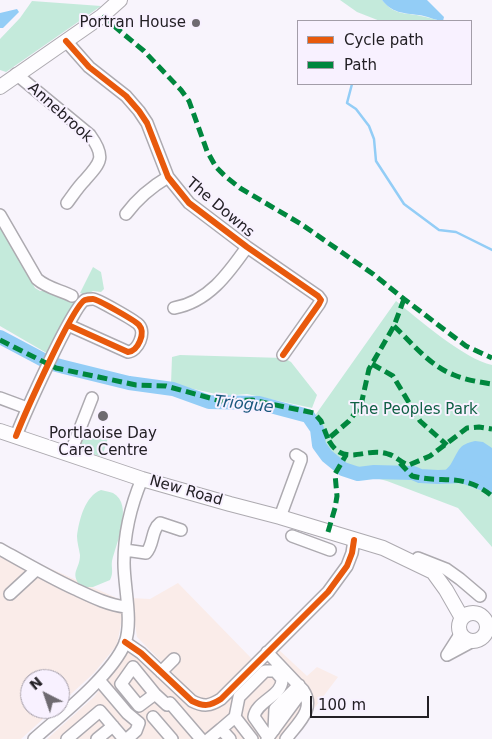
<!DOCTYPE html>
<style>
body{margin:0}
#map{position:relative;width:492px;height:739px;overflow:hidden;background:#f8f4fc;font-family:"DejaVu Sans",sans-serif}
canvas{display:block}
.legend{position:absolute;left:297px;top:20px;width:175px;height:65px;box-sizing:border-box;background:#f8f1ff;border:1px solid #a39da8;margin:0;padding:6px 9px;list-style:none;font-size:15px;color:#232025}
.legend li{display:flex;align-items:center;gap:10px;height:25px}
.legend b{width:25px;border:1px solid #a39da8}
.north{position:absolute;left:20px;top:669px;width:50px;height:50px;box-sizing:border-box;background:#f8f1ff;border:1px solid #a39da8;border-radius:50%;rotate:319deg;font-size:14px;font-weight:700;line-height:20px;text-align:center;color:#232025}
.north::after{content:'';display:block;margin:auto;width:18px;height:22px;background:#6e6a70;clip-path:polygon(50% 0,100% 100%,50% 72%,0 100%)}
.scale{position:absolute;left:310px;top:696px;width:119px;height:22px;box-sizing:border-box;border:2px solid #232025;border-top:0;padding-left:6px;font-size:15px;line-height:18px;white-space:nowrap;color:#232025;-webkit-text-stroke:4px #f8f1ff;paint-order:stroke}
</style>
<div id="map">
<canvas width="492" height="739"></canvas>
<ul class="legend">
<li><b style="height:6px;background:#e8590c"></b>Cycle path</li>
<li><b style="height:6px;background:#00873e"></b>Path</li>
</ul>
<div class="north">N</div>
<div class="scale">100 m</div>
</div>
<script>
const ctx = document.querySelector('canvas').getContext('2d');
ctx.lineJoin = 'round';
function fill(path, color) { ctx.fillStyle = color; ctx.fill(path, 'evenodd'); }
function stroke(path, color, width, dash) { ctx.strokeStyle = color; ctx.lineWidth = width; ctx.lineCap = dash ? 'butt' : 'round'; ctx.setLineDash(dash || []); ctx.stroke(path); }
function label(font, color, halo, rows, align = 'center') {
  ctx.font = font + ' "DejaVu Sans",sans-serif'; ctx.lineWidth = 4; ctx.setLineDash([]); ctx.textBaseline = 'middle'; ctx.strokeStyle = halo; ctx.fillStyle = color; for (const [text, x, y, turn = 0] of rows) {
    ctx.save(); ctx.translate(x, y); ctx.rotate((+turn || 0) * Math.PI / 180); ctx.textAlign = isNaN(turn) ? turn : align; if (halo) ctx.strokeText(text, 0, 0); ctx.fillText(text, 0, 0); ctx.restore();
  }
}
fill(new Path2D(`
 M 0,543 L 29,559 L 119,599 L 123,613 L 117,645 L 94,673 L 60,704 L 60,679 L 30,679 L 30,709 L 54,709 L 21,739 L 0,739 Z
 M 178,583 L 252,659 L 211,699 L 204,700 L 195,696 L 137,637 L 131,598 L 150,599 Z
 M 279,650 L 307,676 L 317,667 L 338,677 L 291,739 L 47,739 L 94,697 L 128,652 L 135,654 L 193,705 L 225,701 Z`), '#faece9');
fill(new Path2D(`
 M 340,0 L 382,0 C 395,16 404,12 421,16 C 427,17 434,19 440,21 L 380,21 L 357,12 Z
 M 32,1 L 101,6 L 6,72 L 0,70 L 0,39 L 20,18 Z
 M 0,228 L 3,228 L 35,288 L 40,291 L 52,291 L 76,302 L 50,355 L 0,326 Z
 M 93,267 L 101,272 L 104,289 L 101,292 L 93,291 L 86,295 L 80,293 Z
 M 396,301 C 418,319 464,359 492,365 L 492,547 L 458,508 L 387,481 L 368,476 L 357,477 L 341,471 L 321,457 L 315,443 L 309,424 Z
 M 180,355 L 284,358 L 291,362 L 317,395 L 312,408 L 247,394 L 225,396 L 171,384 L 172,357 Z
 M 84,429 L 108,438 L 102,457 L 79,449 L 78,446 Z
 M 101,490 C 105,491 110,492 113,493 C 134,504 116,544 112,561 C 111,568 114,572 110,580 L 93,587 L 81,587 C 69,572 80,570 80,555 C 79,549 77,542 77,536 C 79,520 85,496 101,490 Z`), '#c4eadb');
fill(new Path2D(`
 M 382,0 L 427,0 L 444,17 L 443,21 C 434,20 427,16 419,15 C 403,13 392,13 382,0 Z
 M 17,9 L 19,12 L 3,28 L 0,28 L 0,13 Z
 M 475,441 L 483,442 L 492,448 L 492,487 L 462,476 L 438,477 C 443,472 449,468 452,462 C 460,449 458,445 475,441 Z`), '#93cdf6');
stroke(new Path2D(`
 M 352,84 L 347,103 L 356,109 L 369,126 L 374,139 L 376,161 L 404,204 L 439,230 L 456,232 L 492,250`), '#93cdf6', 2.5);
stroke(new Path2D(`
 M 0,337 L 49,363 L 64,367 L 129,383 L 173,389 L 209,402 L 259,403 L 308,416 L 317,429 L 319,445 L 327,456 L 343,469 L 358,474 L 374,472 L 413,473 L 420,476 L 438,477 L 462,476 L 492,487`), '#93cdf6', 14);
const minor = new Path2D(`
 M 66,41 L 89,67 L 126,96 L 139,111 L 147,123 L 168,177 L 189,203 L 247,247 L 318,296 L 321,300 L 319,304 L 283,355
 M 16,74 L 90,135 C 106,157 101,162 85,180 C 78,187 73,195 67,203
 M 126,214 C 138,198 151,187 168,177
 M 0,215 L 37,279 C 47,288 60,290 72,296
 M 174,308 C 208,302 228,274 247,247
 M 0,398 L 27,408
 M 16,436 C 23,418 73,305 85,300 C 88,299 90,299 93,299 C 97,299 136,321 139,325 C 146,333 138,351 128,352 L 68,325
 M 70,454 L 92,398
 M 280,517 L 301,460 L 301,458 L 296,455
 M 292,536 L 330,550
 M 0,549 C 25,563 49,577 75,589 C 92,597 108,605 126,607
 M 125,550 L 146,553 C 154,545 151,530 160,523 L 181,530
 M 418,558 L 446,569 L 460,579 L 480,596
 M 10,594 L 36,570
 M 461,633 L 447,655 L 473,641
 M 125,642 L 141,653 L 192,701 C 204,707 210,706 221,699 L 328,592 L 347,566 L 352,553 L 354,540
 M 267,652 L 303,690 C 316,709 298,723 286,739
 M 161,672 L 174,659
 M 99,680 L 127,713 L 139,723 L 136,731 L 127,739
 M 155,694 L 139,706 L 121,684 L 133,667 L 155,694 L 167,705
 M 170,703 L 201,739
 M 153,717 L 172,739
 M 235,717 L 239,697 L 265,671 L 275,671 L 282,679 C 283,696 256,701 254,717 L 268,737
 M 274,730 L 275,709 L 299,685
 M 34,739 C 61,715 112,675 125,643 C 133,621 124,587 124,563 C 124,535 131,505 142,479
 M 67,739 L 100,711 L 124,739
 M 97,739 L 113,726
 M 209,739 L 221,729
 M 230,739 L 221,729 L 235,717 L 252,739
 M 267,739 L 303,690`);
const major = new Path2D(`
 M 0,87 L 102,16 L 120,0
 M 0,431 L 142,479 L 230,504 L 280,517 L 383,548 L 433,572 L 446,590 L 462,618
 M459 627a14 14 0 1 1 28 0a14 14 0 1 1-28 0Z`);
stroke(minor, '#adaab0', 14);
stroke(major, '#adaab0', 16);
stroke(minor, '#fefdff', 11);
stroke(major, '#fefdff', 14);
stroke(new Path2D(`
 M 102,16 L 144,51 L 181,90 L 189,101 L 207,151 L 216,167 L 225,176 L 240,188 L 301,224 L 373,274 L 404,299 L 466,346 L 492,358
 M 404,299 L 394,326 L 369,369 L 361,405 L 349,421 L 328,439 C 344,469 365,446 388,454 C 396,456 401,463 409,465 L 430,456 L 467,428 L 479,427 L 492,429
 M 394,326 C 412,343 430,366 454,375 C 466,380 479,382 492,384
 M 0,340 L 56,368 L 136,385 L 166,386 L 221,401 L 252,400 L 314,413 L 321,421 L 328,439
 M 372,364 L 393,376 L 420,421 L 447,445
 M 400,463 L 412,476 C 443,484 463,472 492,496
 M 328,532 L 335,508 L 337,496 L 335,474 L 346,455`), '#00873e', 5, [10, 5]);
stroke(new Path2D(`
 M 66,41 L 89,67 L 126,96 L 139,111 L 147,123 L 168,177 L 189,203 L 247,247 L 318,296 L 321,300 L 319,304 L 283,355
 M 16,436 C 23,418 73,305 85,300 C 88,299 90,299 93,299 C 97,299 136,321 139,325 C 146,333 138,351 128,352 L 68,325
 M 125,642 L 141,653 L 192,701 C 204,707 210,706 221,699 L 328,592 L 347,566 L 352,553 L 354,540`), '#e8590c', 6);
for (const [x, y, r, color] of [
 [196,23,5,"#6e6a70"],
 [103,416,6,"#6e6a70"]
]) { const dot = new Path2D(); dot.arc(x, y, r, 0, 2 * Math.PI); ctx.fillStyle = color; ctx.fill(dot); stroke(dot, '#f8f1ff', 2); }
label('15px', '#232025', '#f8f1ff', [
 ["Portran House",186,23],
 ["Portlaoise Day",103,434,"center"],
 ["Care Centre",103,451,"center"]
], 'right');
label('15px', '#232025', '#f8f1ff', [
 ["Annebrook",60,113,42],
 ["The Downs",220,208,40],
 ["New Road",186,491,16]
]);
label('15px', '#106045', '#f8f1ff', [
 ["The Peoples Park",414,410]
]);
label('italic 16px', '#1a587d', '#f8f1ff', [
 ["Triogue",244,405,6]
]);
</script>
